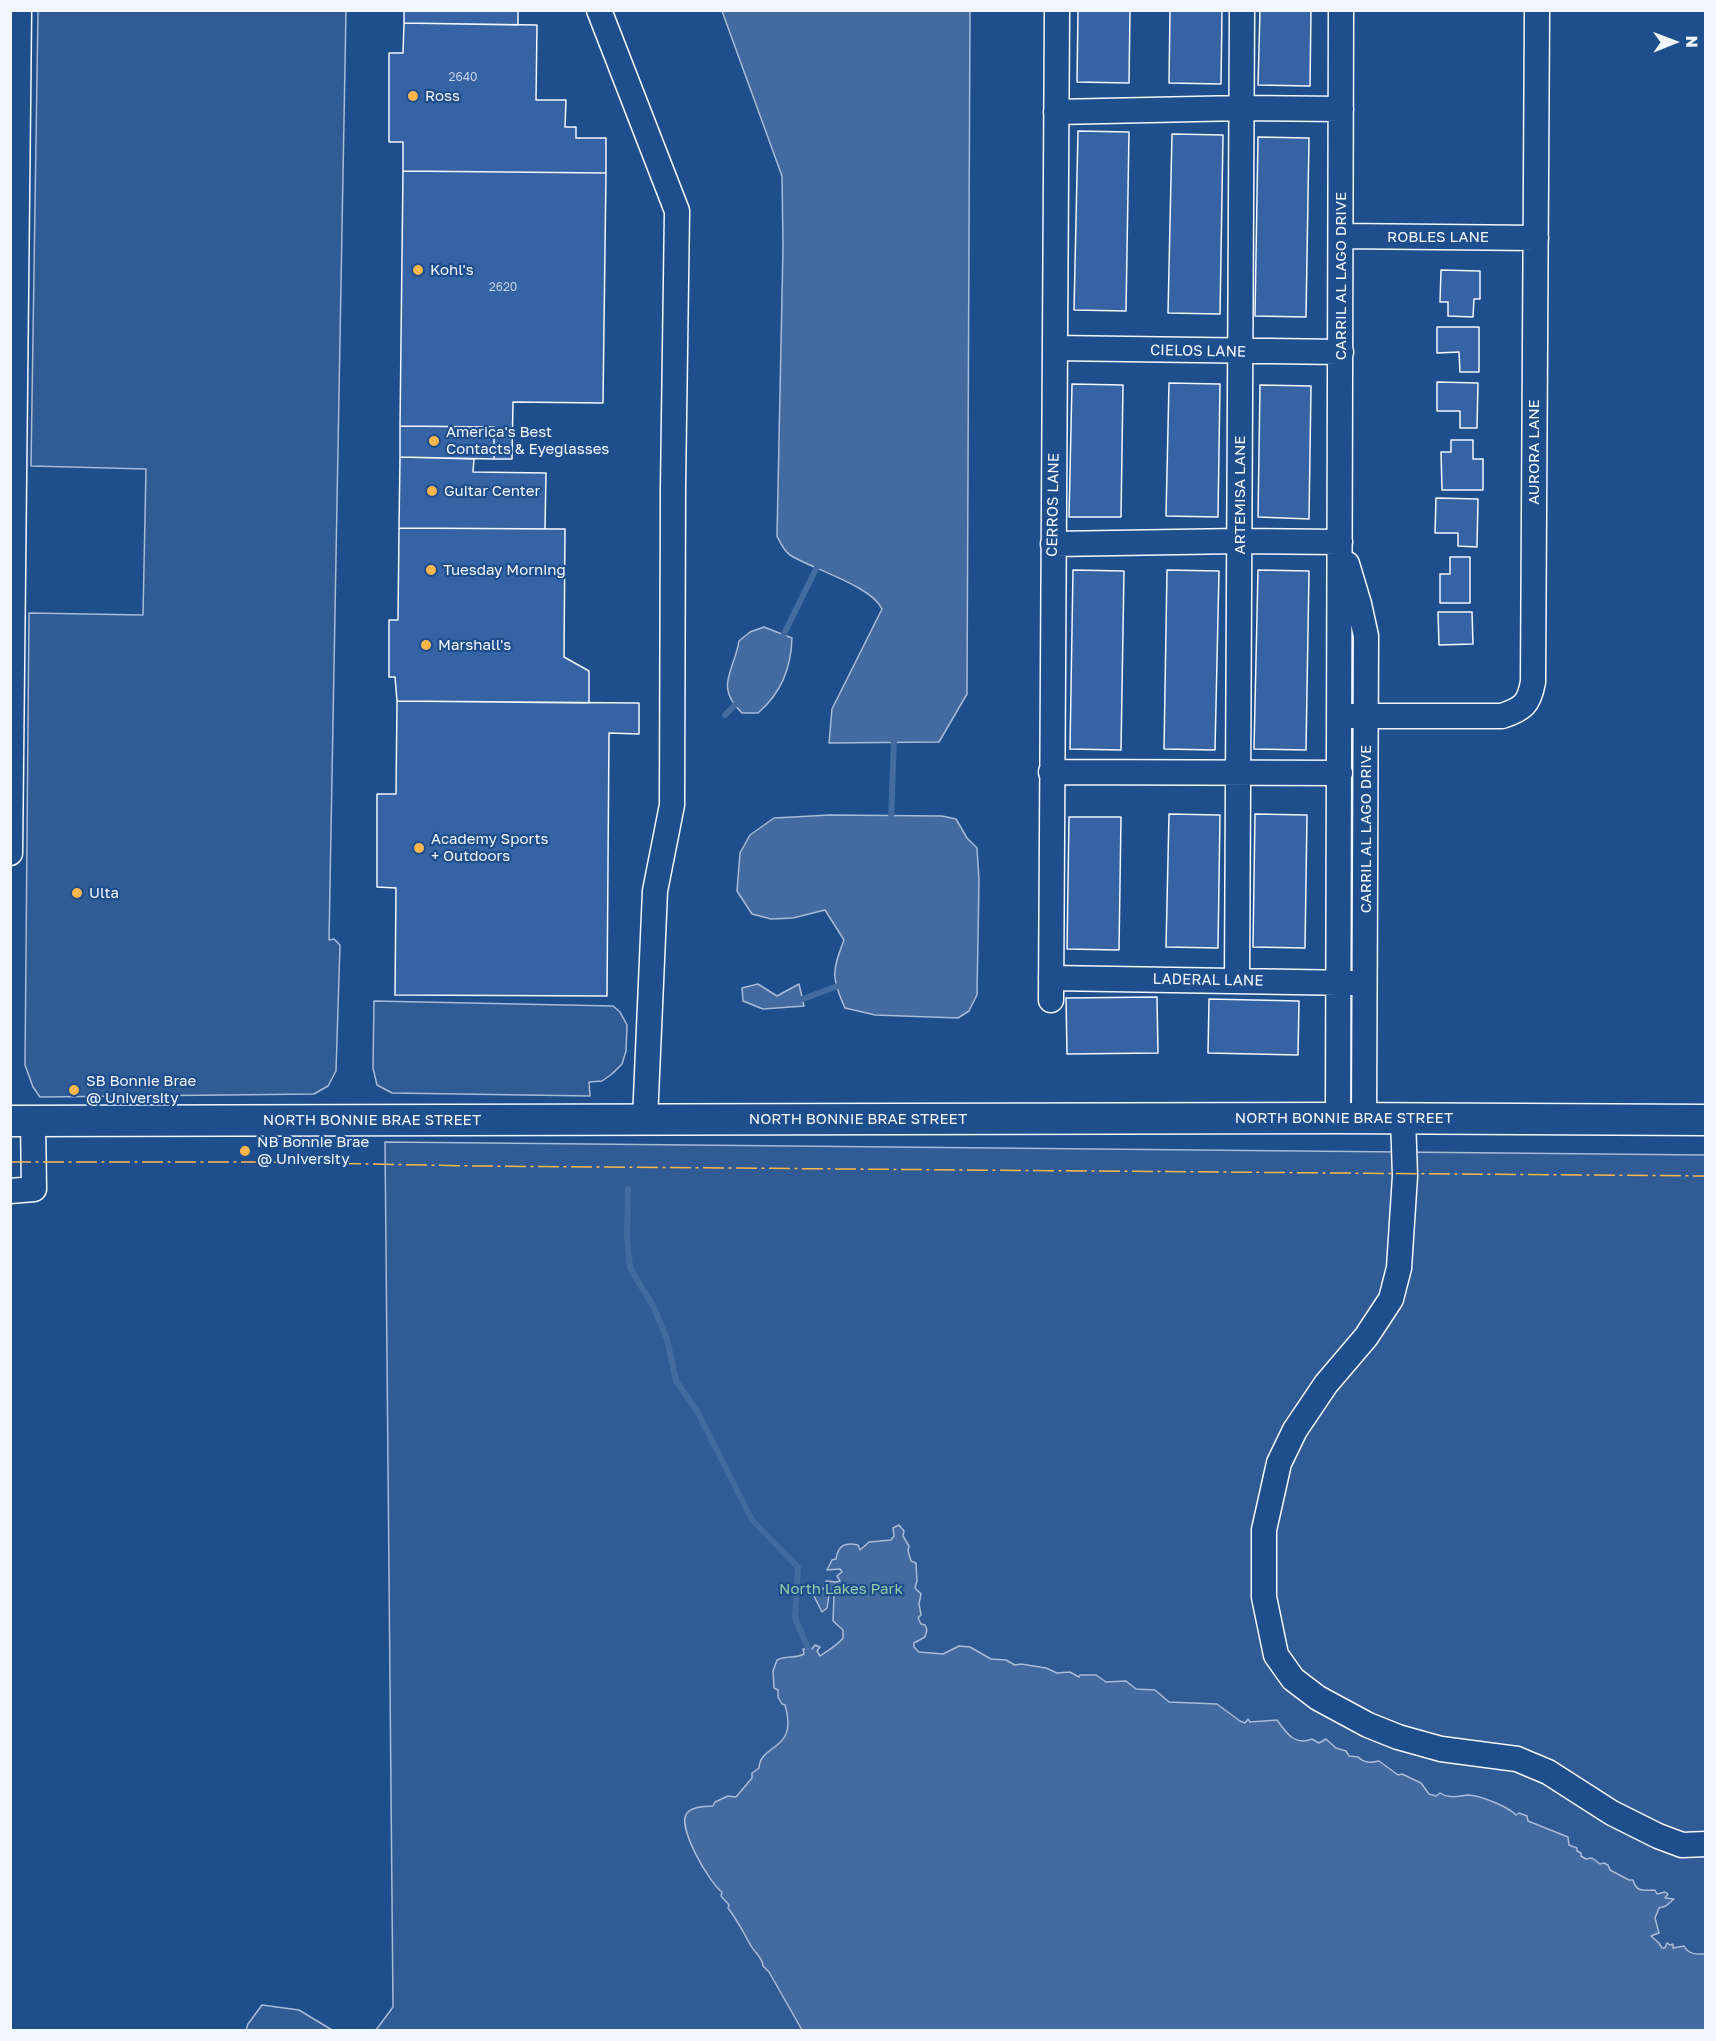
<!DOCTYPE html>
<style>
body{margin:0}
#map{position:relative;width:1716px;height:2041px;overflow:hidden;background:#1f4e8c;font-family:"Golos Text",sans-serif}
canvas{display:block}
.frame{position:absolute;inset:0;border:12px solid #f2f6ff;pointer-events:none}
.north{position:absolute;left:1644px;top:12px;width:60px;height:60px;-webkit-text-stroke:4px #1f4e8c;paint-order:stroke;rotate:89deg;font-size:16px;font-weight:700;line-height:24px;text-align:center;color:#f2f6ff}
.north::after{content:'';display:block;margin:auto;width:21px;height:27px;background:#f2f6ff;clip-path:polygon(50% 0,100% 100%,50% 72%,0 100%)}
</style>
<div id="map">
<canvas width="1716" height="2041"></canvas>
<div class="frame"></div>
<div class="north">N</div>
</div>
<script>
const ctx = document.querySelector('canvas').getContext('2d');
ctx.lineJoin = 'round';
function fill(path, color) { ctx.fillStyle = color; ctx.fill(path, 'evenodd'); }
function stroke(path, color, width, dash) { ctx.strokeStyle = color; ctx.lineWidth = width; ctx.lineCap = dash ? 'butt' : 'round'; ctx.setLineDash(dash || []); ctx.stroke(path); }
function label(font, color, halo, rows, align = 'center') {
  ctx.font = font + ' "Golos Text",sans-serif'; ctx.lineWidth = 4.5; ctx.setLineDash([]); ctx.textBaseline = 'middle'; ctx.strokeStyle = halo; ctx.fillStyle = color; for (const [text, x, y, turn = 0] of rows) {
    ctx.save(); ctx.translate(x, y); ctx.rotate((+turn || 0) * Math.PI / 180); ctx.textAlign = isNaN(turn) ? turn : align; if (halo) ctx.strokeText(text, 0, 0); ctx.fillText(text, 0, 0); ctx.restore();
  }
}
const built = new Path2D(`
 M 38,11 L 346,11 L 329,940 L 334,939 L 340,945 L 336,1071 L 328,1086 L 314,1094 L 40,1097 L 33,1087 L 25,1065 L 29,613 L 143,615 L 146,469 L 31,466 Z
 M 374,1001 L 613,1006 L 620,1012 L 627,1025 L 626,1051 L 622,1064 L 612,1074 L 602,1081 L 589,1082 L 590,1096 L 392,1093 L 377,1085 L 373,1068 Z
 M 385,1142 L 1705,1155 L 1705,2030 L 376,2030 L 393,2007 Z
 M 262,2005 L 299,2010 L 332,2030 L 246,2030 L 248,2024 Z`);
fill(built, '#305b95');
stroke(built, '#a8bbd7', 1.5);
const water = new Path2D(`
 M 722,11 L 970,11 L 967,694 L 939,742 L 829,743 L 832,709 L 882,609 C 872,586 812,569 790,555 C 784,551 780,542 777,536 L 783,247 L 782,176 Z
 M 764,627 L 792,638 C 791,669 781,693 758,713 L 742,713 C 714,686 734,672 739,641 L 750,632 Z
 M 830,815 L 942,816 L 956,819 L 967,838 L 977,848 L 979,880 L 977,995 L 969,1011 L 958,1018 L 875,1015 L 845,1008 C 831,977 832,971 844,940 L 825,910 L 793,918 L 771,919 L 752,914 L 737,891 L 740,853 L 750,835 L 774,818 Z
 M 758,984 L 777,996 L 799,984 L 804,1006 L 763,1009 L 743,1001 L 742,988 Z
 M 899,1525 L 904,1531 L 903,1536 L 909,1546 L 908,1551 L 911,1561 L 916,1563 L 917,1581 L 915,1588 L 921,1594 L 919,1604 L 921,1615 L 918,1618 L 921,1624 L 925,1625 L 927,1630 L 925,1637 L 914,1643 L 914,1647 L 919,1652 L 943,1654 L 959,1646 L 970,1647 L 991,1659 L 1006,1660 L 1015,1665 L 1021,1664 L 1046,1668 L 1057,1673 L 1070,1672 L 1079,1677 L 1080,1675 L 1096,1675 L 1106,1682 L 1126,1681 L 1136,1689 L 1155,1690 L 1169,1702 L 1217,1704 L 1240,1721 L 1245,1723 L 1248,1719 L 1250,1722 L 1277,1720 C 1286,1733 1295,1746 1312,1739 L 1319,1743 L 1326,1739 L 1336,1748 L 1346,1751 L 1349,1756 L 1358,1757 C 1364,1763 1370,1763 1379,1761 L 1398,1775 L 1402,1774 L 1421,1783 L 1429,1794 L 1436,1796 L 1440,1793 C 1449,1799 1458,1796 1468,1795 C 1479,1795 1509,1807 1516,1815 L 1519,1813 L 1527,1816 L 1528,1821 L 1568,1837 L 1569,1845 L 1577,1848 L 1577,1851 L 1581,1853 L 1581,1856 L 1586,1859 L 1592,1858 L 1600,1864 L 1604,1863 L 1608,1865 L 1610,1870 L 1629,1880 L 1633,1880 C 1637,1893 1643,1890 1655,1890 L 1657,1894 L 1665,1892 L 1668,1894 L 1665,1898 L 1674,1899 L 1666,1906 L 1659,1908 L 1655,1918 L 1659,1933 L 1651,1936 L 1659,1943 L 1662,1948 L 1665,1948 L 1667,1943 L 1670,1945 L 1673,1944 L 1673,1948 L 1684,1946 C 1689,1955 1697,1954 1705,1954 L 1705,2030 L 802,2030 L 769,1972 L 763,1966 C 763,1958 755,1953 751,1946 C 743,1932 738,1921 728,1908 L 729,1905 L 721,1896 L 722,1892 C 710,1884 676,1826 687,1813 C 693,1806 706,1806 713,1806 L 715,1802 L 728,1796 L 736,1797 L 752,1778 L 752,1773 L 759,1768 C 760,1743 799,1752 785,1705 L 782,1704 L 778,1697 L 778,1690 L 774,1688 L 773,1671 L 777,1660 C 786,1655 795,1659 804,1654 L 803,1649 L 811,1650 L 815,1645 L 820,1647 L 817,1651 L 820,1656 C 827,1651 838,1645 843,1638 L 843,1630 L 833,1621 L 834,1596 L 833,1594 L 829,1595 L 827,1608 L 822,1612 L 814,1596 L 819,1589 L 827,1588 L 826,1581 L 836,1582 L 840,1581 L 837,1576 L 842,1572 L 840,1569 L 827,1570 L 832,1560 L 836,1559 C 838,1545 845,1542 858,1545 L 860,1550 L 869,1542 L 891,1540 L 894,1536 L 893,1528 Z`);
fill(water, '#446ba0');
stroke(water, '#a8bbd7', 1.5);
stroke(new Path2D(`
 M 781,640 L 820,561
 M 725,715 L 740,700
 M 891,823 L 894,738
 M 796,999 L 803,999 L 843,984
 M 628,1189 L 627,1238 L 630,1268 L 653,1306 L 667,1339 L 676,1381 L 697,1411 L 752,1520 L 798,1567 L 795,1618 L 812,1658`), '#446ba0', 6);
const building = new Path2D(`
 M 404,10 L 518,10 L 518,25 L 404,23 Z
 M 1078,10 L 1130,10 L 1129,83 L 1077,82 Z
 M 1170,10 L 1222,10 L 1221,84 L 1169,83 Z
 M 1260,10 L 1311,10 L 1310,86 L 1258,85 Z
 M 404,23 L 537,25 L 536,100 L 566,100 L 565,127 L 576,127 L 576,138 L 606,138 L 606,173 L 403,171 L 403,142 L 389,142 L 389,53 L 403,53 Z
 M 1078,131 L 1129,132 L 1126,311 L 1074,310 Z
 M 1172,134 L 1223,135 L 1220,314 L 1168,313 Z
 M 1258,137 L 1309,138 L 1306,317 L 1255,316 Z
 M 403,171 L 606,173 L 603,403 L 513,402 L 512,459 L 494,459 L 494,427 L 400,426 Z
 M 1441,270 L 1480,271 L 1480,299 L 1474,299 L 1473,317 L 1448,316 L 1448,302 L 1440,302 Z
 M 1437,327 L 1479,327 L 1479,372 L 1460,372 L 1459,352 L 1437,353 Z
 M 1437,382 L 1478,383 L 1477,428 L 1460,428 L 1460,411 L 1437,411 Z
 M 1169,383 L 1220,384 L 1218,517 L 1166,516 Z
 M 1072,384 L 1123,385 L 1121,517 L 1069,517 Z
 M 1260,385 L 1311,386 L 1309,519 L 1258,517 Z
 M 400,426 L 494,427 L 494,459 L 400,457 Z
 M 1451,440 L 1473,440 L 1473,459 L 1483,459 L 1483,490 L 1442,490 L 1441,452 L 1451,452 Z
 M 400,457 L 474,459 L 473,472 L 546,473 L 545,529 L 399,528 Z
 M 1436,498 L 1478,499 L 1477,547 L 1458,546 L 1458,533 L 1435,533 Z
 M 399,528 L 565,529 L 564,657 L 589,671 L 589,703 L 397,701 L 395,677 L 389,677 L 389,620 L 398,620 Z
 M 1450,557 L 1470,557 L 1470,603 L 1440,603 L 1440,574 L 1450,574 Z
 M 1073,570 L 1124,571 L 1121,750 L 1070,749 Z
 M 1167,570 L 1219,571 L 1215,750 L 1164,749 Z
 M 1258,570 L 1309,571 L 1306,750 L 1254,749 Z
 M 1438,612 L 1472,612 L 1473,644 L 1439,645 Z
 M 397,701 L 639,703 L 639,734 L 609,733 L 607,996 L 395,995 L 396,888 L 377,887 L 377,794 L 396,794 Z
 M 1169,814 L 1220,815 L 1218,948 L 1166,947 Z
 M 1255,814 L 1307,815 L 1305,948 L 1253,947 Z
 M 1069,817 L 1121,817 L 1119,950 L 1067,949 Z
 M 1157,997 L 1158,1053 L 1067,1054 L 1066,998 Z
 M 1209,999 L 1299,1001 L 1298,1055 L 1208,1053 Z`);
fill(building, '#3563a3');
stroke(building, '#f2f6ff', 1.5);
const minor = new Path2D(`
 M 599,10 L 677,211 L 673,487 L 672,805 L 655,891 L 645,1120
 M 1056,112 L 1242,108 L 1341,109
 M 1341,236 L 1536,238
 M 1055,348 L 1341,352
 M 1053,544 L 1239,541 L 1340,542
 M 1347,564 L 1359,604 L 1366,636 L 1364,1119
 M 1341,716 L 1502,716 C 1523,709 1529,704 1533,682 L 1537,10
 M 1051,772 L 1340,773
 M 10,853 L 19,10
 M 1051,978 L 1354,983
 M 1237,980 L 1242,10
 M 1051,1000 L 1057,10
 M 1338,1118 L 1341,10
 M 1403,1118 L 1405,1176 L 1399,1268 L 1391,1299 L 1366,1337 L 1326,1384 L 1295,1430 L 1279,1463 L 1264,1530 L 1264,1597 L 1276,1655 L 1293,1679 L 1318,1698 L 1368,1725 L 1398,1737 L 1441,1749 L 1517,1759 L 1548,1772 L 1612,1813 L 1658,1836 L 1682,1845 L 1706,1844
 M 10,1191 L 34,1189 L 33,1121`);
const major = new Path2D(`
 M 10,1121 L 1338,1118 L 1706,1120`);
stroke(minor, '#f2f6ff', 27);
stroke(major, '#f2f6ff', 33);
stroke(minor, '#1f4e8c', 24);
stroke(major, '#1f4e8c', 30);
stroke(new Path2D(`
 M 10,1162 L 261,1162 L 478,1166 L 1706,1176`), '#ffb74d', 1.5, [21, 4.5, 3, 4.5]);
for (const [x, y, r, color] of [
 [413,96,6,"#ffb74d"],
 [418,270,6,"#ffb74d"],
 [434,441,6,"#ffb74d"],
 [432,491,6,"#ffb74d"],
 [431,570,6,"#ffb74d"],
 [426,645,6,"#ffb74d"],
 [419,848,6,"#ffb74d"],
 [77,893,6,"#ffb74d"],
 [74,1090,6,"#ffb74d"],
 [245,1151,6,"#ffb74d"]
]) { const dot = new Path2D(); dot.arc(x, y, r, 0, 2 * Math.PI); ctx.fillStyle = color; ctx.fill(dot); stroke(dot, '#1f4e8c', 2); }
label('12px', '#c3d1e8', null, [
 ["2640",463,77],
 ["2620",503,287]
]);
label('15px', '#f2f6ff', '#1f4e8c', [
 ["Ross",425,96],
 ["Kohl's",430,270],
 ["America's Best",446,432],
 ["Contacts & Eyeglasses",446,449],
 ["Guitar Center",444,491],
 ["Tuesday Morning",443,570],
 ["Marshall's",438,645],
 ["Academy Sports",431,839],
 ["+ Outdoors",431,856],
 ["Ulta",89,893],
 ["SB Bonnie Brae",86,1081],
 ["@ University",86,1098],
 ["NB Bonnie Brae",257,1142],
 ["@ University",257,1159]
], 'left');
label('15px', '#f2f6ff', '#1f4e8c', [
 ["ROBLES LANE",1438,237],
 ["CARRIL AL LAGO DRIVE",1341,276,-90],
 ["CIELOS LANE",1198,351,1],
 ["AURORA LANE",1534,452,-90],
 ["ARTEMISA LANE",1240,495,-90],
 ["CERROS LANE",1053,505,-89],
 ["CARRIL AL LAGO DRIVE",1366,829,-90],
 ["LADERAL LANE",1208,980,1],
 ["NORTH BONNIE BRAE STREET",1344,1118],
 ["NORTH BONNIE BRAE STREET",858,1119],
 ["NORTH BONNIE BRAE STREET",372,1120]
]);
label('15px', '#97c8a6', '#1f4e8c', [
 ["North Lakes Park",841,1589]
]);
</script>
